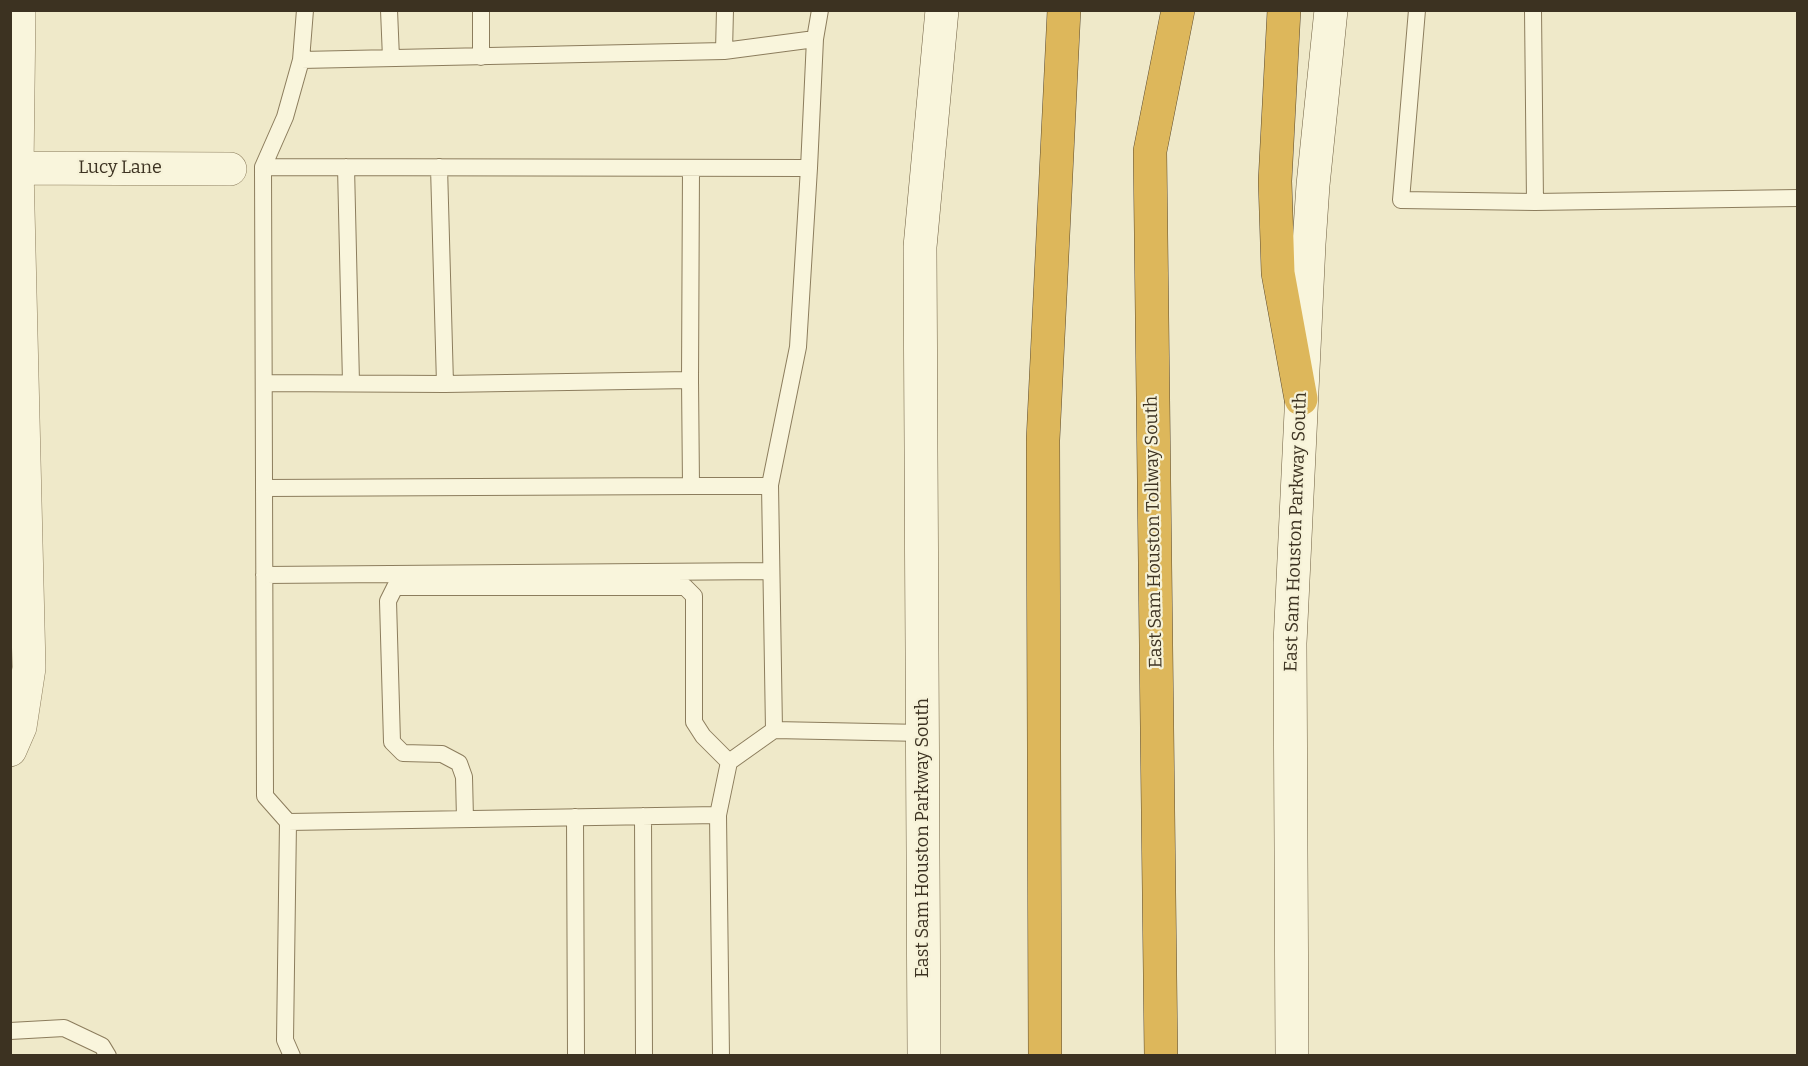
<!DOCTYPE html>
<style>
body{margin:0}
#map{position:relative;width:1808px;height:1066px;overflow:hidden;background:#efe9c9;font-family:Bitter,serif}
canvas{display:block}
.frame{position:absolute;inset:0;border:12px solid #3c3221;pointer-events:none}
</style>
<div id="map">
<canvas width="1808" height="1066"></canvas>
<div class="frame"></div>
</div>
<script>
const ctx = document.querySelector('canvas').getContext('2d');
ctx.lineJoin = 'round';
function stroke(path, color, width, dash) { ctx.strokeStyle = color; ctx.lineWidth = width; ctx.lineCap = dash ? 'butt' : 'round'; ctx.setLineDash(dash || []); ctx.stroke(path); }
function label(font, color, halo, rows, align = 'center') {
  ctx.font = font + ' Bitter,serif'; ctx.lineWidth = 4.5; ctx.setLineDash([]); ctx.textBaseline = 'middle'; ctx.strokeStyle = halo; ctx.fillStyle = color; for (const [text, x, y, turn = 0] of rows) {
    ctx.save(); ctx.translate(x, y); ctx.rotate((+turn || 0) * Math.PI / 180); ctx.textAlign = isNaN(turn) ? turn : align; if (halo) ctx.strokeText(text, 0, 0); ctx.fillText(text, 0, 0); ctx.restore();
  }
}
const lane = new Path2D(`
 M 389,10 L 391,58
 M 1417,10 L 1401,200 L 1535,202 L 1533,10
 M 724,51 L 725,10
 M 481,57 L 481,10
 M 301,60 L 305,10
 M 263,167 L 285,117 L 301,60 L 724,51 L 815,39
 M 346,167 L 351,383
 M 439,167 L 445,384 L 690,380 L 691,168
 M 1535,202 L 1798,198
 M 264,383 L 445,384
 M 691,486 L 770,486
 M 264,488 L 691,486 L 690,380
 M 264,575 L 771,571
 M 774,730 L 770,485 L 798,347 L 809,168
 M 643,816 L 644,1056
 M 575,817 L 576,1056
 M 465,819 L 464,777 L 459,763 L 442,754 L 403,753 L 392,742 L 388,601 L 395,587 L 685,587 L 694,596 L 694,722 L 703,736 L 729,762
 M 288,822 L 718,815
 M 10,1031 L 64,1028 L 102,1046 L 108,1056
 M 292,1056 L 285,1040 L 288,822 L 265,796 L 263,167 L 809,168 L 815,39 L 820,10
 M 721,1056 L 718,815 L 729,762 L 774,730 L 923,733`);
const street = new Path2D(`
 M 10,168 L 230,169
 M 10,750 L 20,727 L 29,668 L 17,168 L 19,10`);
const secondary = new Path2D(`
 M 924,1056 L 920,247 L 942,10
 M 1292,1056 L 1290,643 L 1309,244 L 1313,185 L 1331,10`);
const highway = new Path2D(`
 M 1284,10 L 1275,181 L 1278,273 L 1301,399
 M 1045,1056 L 1043,440 L 1064,10
 M 1161,1056 L 1150,151 L 1178,10`);
stroke(lane, '#8c7d5d', 18);
stroke(street, '#8c7d5d', 34);
stroke(secondary, '#6e5e40', 34);
stroke(highway, '#5a4a31', 34);
stroke(lane, '#f9f5dc', 16);
stroke(street, '#f9f5dc', 33);
stroke(secondary, '#f9f5dc', 33);
stroke(highway, '#ddb75b', 33);
label('18px', '#3c3221', '#f6f2d8', [
 ["Lucy Lane",120,168],
 ["East Sam Houston Tollway South",1154,532,-91],
 ["East Sam Houston Parkway South",1296,532,-88],
 ["East Sam Houston Parkway South",923,838,-90]
]);
</script>
